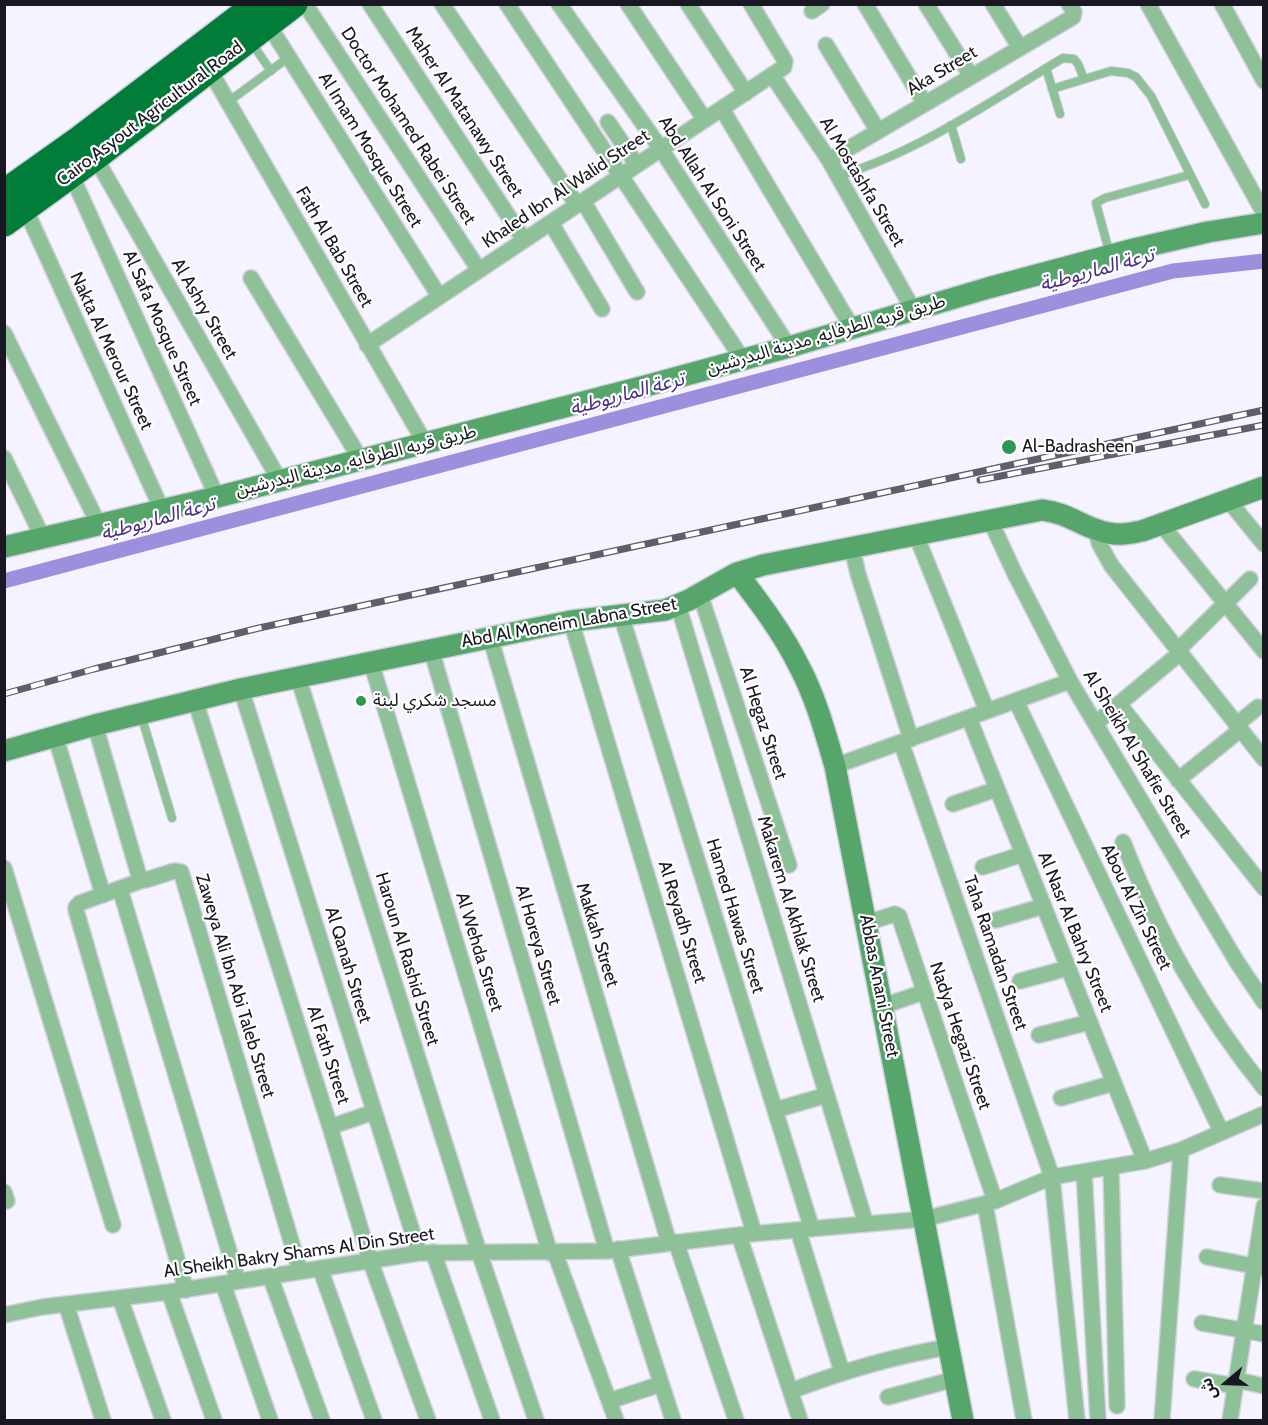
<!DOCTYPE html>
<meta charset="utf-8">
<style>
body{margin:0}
#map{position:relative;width:1268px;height:1425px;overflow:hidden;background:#f4f3ff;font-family:Cabin,"Noto Sans Arabic",sans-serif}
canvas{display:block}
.frame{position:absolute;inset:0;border:6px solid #191721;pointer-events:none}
.north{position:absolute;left:1196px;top:1353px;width:60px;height:60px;-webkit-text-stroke:4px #fff;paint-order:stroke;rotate:251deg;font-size:16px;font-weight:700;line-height:24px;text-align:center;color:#191721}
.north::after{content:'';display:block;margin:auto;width:21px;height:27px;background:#191721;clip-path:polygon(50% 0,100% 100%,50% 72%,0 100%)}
</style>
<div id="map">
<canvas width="1268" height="1425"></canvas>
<div class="frame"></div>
<div class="north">ش</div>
</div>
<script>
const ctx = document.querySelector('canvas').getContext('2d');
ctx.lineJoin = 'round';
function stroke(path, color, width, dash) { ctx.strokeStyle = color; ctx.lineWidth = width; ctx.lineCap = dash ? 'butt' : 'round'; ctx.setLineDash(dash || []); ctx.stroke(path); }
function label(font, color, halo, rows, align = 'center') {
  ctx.font = font + ' Cabin,"Noto Sans Arabic",sans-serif'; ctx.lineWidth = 4.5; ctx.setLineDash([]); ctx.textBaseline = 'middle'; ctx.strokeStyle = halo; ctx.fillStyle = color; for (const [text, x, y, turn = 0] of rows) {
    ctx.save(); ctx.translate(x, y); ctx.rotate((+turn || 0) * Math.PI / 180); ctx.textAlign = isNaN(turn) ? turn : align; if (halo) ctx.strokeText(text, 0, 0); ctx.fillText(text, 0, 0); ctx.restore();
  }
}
stroke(new Path2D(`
 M 4,581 L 1173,271 L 1264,261`), '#9e8fde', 15);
const lane = new Path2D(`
 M 251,42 L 271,71
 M 1046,68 L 1060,114
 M 1052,89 L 1111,71 L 1128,73 L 1136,77 L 1151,96 L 1205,204
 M 228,102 L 289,57
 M 951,125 L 961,159
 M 838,176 C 919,152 991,101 1063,58 L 1074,59 L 1078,64 L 1084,79
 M 1110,255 L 1096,203 L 1105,198 L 1189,175
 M 141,715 L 172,818`);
const street = new Path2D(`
 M 305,4 L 479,270
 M 370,4 L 524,240
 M 442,4 L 577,205
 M 507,4 L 743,360
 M 559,4 L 661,149 L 789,347
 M 628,4 L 705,120
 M 688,4 L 746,93
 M 865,4 L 925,104
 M 926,4 L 971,76
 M 993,4 L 1020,48
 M 1148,4 L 1264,213
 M 1222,4 L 1264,81
 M 812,11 L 822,4
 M 268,24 L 439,296
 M 826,45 L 878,131
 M 209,69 L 425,443
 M 772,75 L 829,160 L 914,311
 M 722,109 L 853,329
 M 608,122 L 637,165
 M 95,157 L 280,481
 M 829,160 L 1073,17 L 1074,12 L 1069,4
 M 71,174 L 217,497
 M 583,201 L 637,292
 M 25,208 L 162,510
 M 551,223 L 602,309
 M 251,278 L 361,460
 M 4,333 L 99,525
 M 367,345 L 784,67 L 785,61 L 751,4
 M 4,458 L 43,538
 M 1228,500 L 1264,544
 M 990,520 L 1015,574 L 1070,681 L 1237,962 L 1264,1002
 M 1161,524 L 1264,651
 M 1096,530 L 1099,543 L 1111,565 L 1264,759
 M 916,535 L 987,711
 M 852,548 L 858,574 L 911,739
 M 700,594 L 789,865
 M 678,605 L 866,1224
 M 621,615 L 812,1229
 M 571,621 L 754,1233
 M 490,637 L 669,1243
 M 431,649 L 607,1251
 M 1178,650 L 1250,579
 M 371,662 L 550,1253
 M 298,677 L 479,1252 L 536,1420
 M 241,689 L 419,1253
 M 195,700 L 330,1127 L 370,1260 L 428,1420
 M 1016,701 L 1221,1131
 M 1119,704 L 1264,888
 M 969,718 L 1145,1161
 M 1096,723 L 1180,653
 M 95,725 L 139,876 L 146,880 L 174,871 L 181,872 L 182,875 L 300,1271
 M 1236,725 L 1258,707
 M 55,735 L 103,895
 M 901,742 L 1052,1177 L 1077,1420
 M 835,766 L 1070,681
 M 1178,780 L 1240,730
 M 953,804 L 997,789
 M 1123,842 C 1160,935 1201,1009 1264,1088
 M 983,867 L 1023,854
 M 4,868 L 113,1225
 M 143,880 L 80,903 L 76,907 L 76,910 L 186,1290
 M 120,889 L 238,1281
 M 996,920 L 1044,906
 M 866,923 L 895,914 L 899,916 L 995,1201
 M 1020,981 L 1068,968
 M 883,1006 L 924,992
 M 1039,1035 L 1090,1022
 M 1061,1098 L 1114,1083
 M 775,1110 L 827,1095
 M 330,1127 L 374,1112
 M 1111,1167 L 1117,1406
 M 1084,1172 L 1098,1420
 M 1220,1185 L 1264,1191
 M 4,1192 L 7,1201
 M 985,1204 L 1024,1420
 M 798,1230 L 842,1372
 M 739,1235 L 800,1420
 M 676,1242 L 736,1420
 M 618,1249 L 673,1420
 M 433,1252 L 492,1420
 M 555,1253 L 616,1420
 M 1207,1257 L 1264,1268
 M 320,1268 L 374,1420
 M 270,1276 L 322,1420
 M 223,1284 L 270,1420
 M 169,1292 L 214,1420
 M 120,1298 L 163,1420
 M 66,1304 L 103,1420
 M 4,1315 L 42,1307 L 169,1292 L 419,1253 L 607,1251 L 739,1235 L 924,1219 L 995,1201 L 1052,1177 L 1145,1161 L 1181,1150 L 1264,1114
 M 1202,1323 L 1264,1334
 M 1194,1379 L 1236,1386
 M 1237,1380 L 1264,1386
 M 791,1391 C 843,1371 894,1356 949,1347
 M 888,1397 L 955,1379
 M 609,1401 L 661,1384
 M 1162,1420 L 1181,1150
 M 1230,1420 L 1264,1206`);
const secondary = new Path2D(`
 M 4,547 L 217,497 L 649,385 L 789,347 L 988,288 L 1134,249 L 1208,232 L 1264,223
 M 737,573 C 760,603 782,632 799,666 C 816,698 825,732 835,766 L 963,1420
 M 4,751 L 95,725 L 241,689 L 571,621 L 665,610 L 689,600 L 737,573 L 763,565 L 1042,510 C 1070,513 1084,529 1109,533 C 1120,536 1131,533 1142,531 L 1264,487`);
const highway = new Path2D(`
 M 4,193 L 80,139 L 257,4
 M 4,223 L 95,157 L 294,4`);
stroke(lane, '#d1d0db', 10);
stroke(street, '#d1d0db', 18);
stroke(secondary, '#d1d0db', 24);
stroke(highway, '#d1d0db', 30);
stroke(lane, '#8ec198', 8);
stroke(street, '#8ec198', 15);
stroke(secondary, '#56a66b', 21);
stroke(highway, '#027d39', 27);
const rail = new Path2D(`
 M 980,480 L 1264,425
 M 4,694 L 94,669 L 259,628 L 1264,410`);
stroke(rail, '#605f69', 7);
stroke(rail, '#fff', 4.5, [14]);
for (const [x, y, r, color] of [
 [1009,447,8,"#2b9750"],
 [361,701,6,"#2b9750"]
]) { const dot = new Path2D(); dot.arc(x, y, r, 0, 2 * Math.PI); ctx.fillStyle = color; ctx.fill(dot); stroke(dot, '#fff', 2); }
label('18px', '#191721', '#fff', [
 ["Aka Street",942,71,-31],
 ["Maher Al Matanawy Street",464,112,57],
 ["Cairo,Asyout Agricultural Road",150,114,-37],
 ["Doctor Mohamed Rabei Street",408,126,57],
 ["Al Imam Mosque Street",370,150,58],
 ["Al Mostashfa Street",862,182,59],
 ["Khaled Ibn Al Walid Street",566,189,-34],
 ["Abd Allah Al Soni Street",712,194,57],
 ["Fath Al Bab Street",334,247,60],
 ["Al Ashry Street",204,309,60],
 ["Al Safa Mosque Street",162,328,66],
 ["طريق قريه الطرفايه, مدينة البدرشين",826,335,-16],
 ["Nakta Al Merour Street",111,351,65],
 ["طريق قريه الطرفايه, مدينة البدرشين",356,461,-14],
 ["Abd Al Moneim Labna Street",569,623,-10],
 ["Al Hegaz Street",763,723,72],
 ["Al Sheikh Al Shafie Street",1137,754,59],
 ["Abou Al Zin Street",1136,907,64],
 ["Makarem Al Akhlak Street",791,909,73],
 ["Hamed Hawas Street",735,916,73],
 ["Al Reyadh Street",682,922,73],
 ["Al Nasr Al Bahry Street",1075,932,68],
 ["Makkah Street",597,935,73],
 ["Al Horeya Street",538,945,74],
 ["Al Wehda Street",479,952,73],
 ["Taha Ramadan Street",995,953,71],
 ["Haroun Al Rashid Street",407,959,73],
 ["Al Qanah Street",348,965,73],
 ["Zaweya Ali Ibn Abi Taleb Street",235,986,73],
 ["Abbas Anani Street",879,986,79],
 ["Nadya Hegazi Street",960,1036,71],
 ["Al Fath Street",328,1055,72],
 ["Al Sheikh Bakry Shams Al Din Street",299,1253,-8]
]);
label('18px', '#191721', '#fff', [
 ["Al-Badrasheen",1022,447],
 ["مسجد شكري لبنة",373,701]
], 'left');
label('italic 20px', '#492e89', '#fff', [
 ["ترعة الماريوطية",1097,270,-15],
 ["ترعة الماريوطية",627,394,-15],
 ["ترعة الماريوطية",158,519,-15]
]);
</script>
